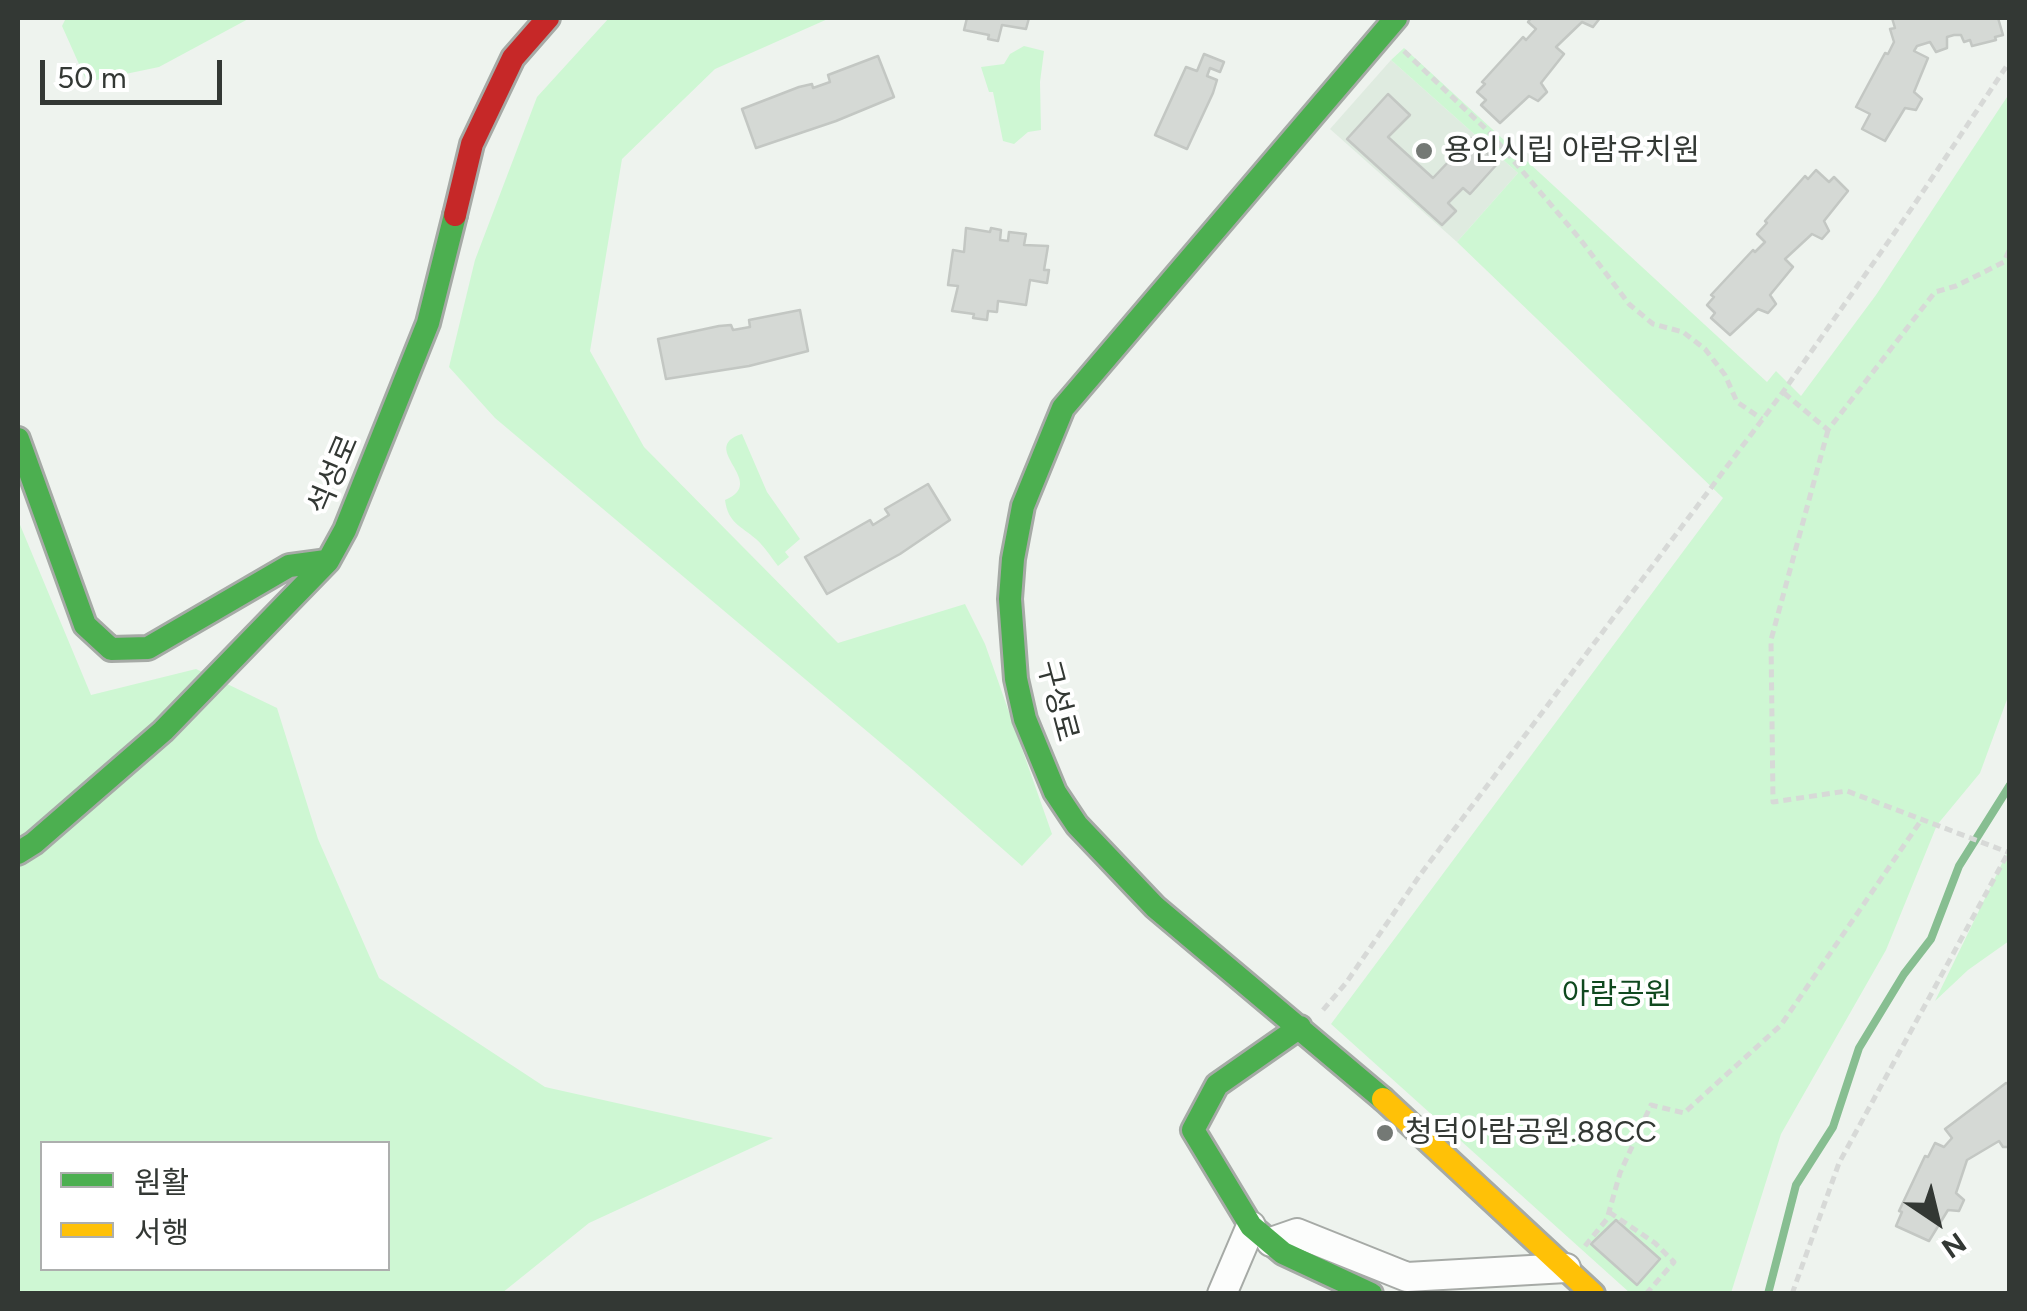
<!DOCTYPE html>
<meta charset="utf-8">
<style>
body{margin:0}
#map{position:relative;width:2027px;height:1311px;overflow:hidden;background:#eef3ee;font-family:Figtree,"Noto Sans KR",sans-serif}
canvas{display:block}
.frame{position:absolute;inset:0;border:20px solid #333834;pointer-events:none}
.legend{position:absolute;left:40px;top:1141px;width:350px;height:130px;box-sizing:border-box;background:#fff;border:2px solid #adafae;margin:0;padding:12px 18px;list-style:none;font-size:30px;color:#333834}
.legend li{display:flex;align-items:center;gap:20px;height:50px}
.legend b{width:50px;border:2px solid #adafae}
.north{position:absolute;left:1887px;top:1171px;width:100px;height:100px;-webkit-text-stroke:8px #fff;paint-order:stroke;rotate:145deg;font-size:28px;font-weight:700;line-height:40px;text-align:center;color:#333834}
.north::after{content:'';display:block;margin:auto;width:35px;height:45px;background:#333834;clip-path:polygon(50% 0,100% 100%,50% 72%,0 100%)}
.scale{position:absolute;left:40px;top:60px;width:182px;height:45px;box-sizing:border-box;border:5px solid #333834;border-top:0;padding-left:12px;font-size:30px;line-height:35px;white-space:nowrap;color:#333834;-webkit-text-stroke:8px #fff;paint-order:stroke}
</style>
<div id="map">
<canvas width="2027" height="1311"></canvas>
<div class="frame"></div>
<ul class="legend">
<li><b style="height:12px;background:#4caf50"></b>원활</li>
<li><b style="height:12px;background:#ffc107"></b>서행</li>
</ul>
<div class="north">N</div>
<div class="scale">50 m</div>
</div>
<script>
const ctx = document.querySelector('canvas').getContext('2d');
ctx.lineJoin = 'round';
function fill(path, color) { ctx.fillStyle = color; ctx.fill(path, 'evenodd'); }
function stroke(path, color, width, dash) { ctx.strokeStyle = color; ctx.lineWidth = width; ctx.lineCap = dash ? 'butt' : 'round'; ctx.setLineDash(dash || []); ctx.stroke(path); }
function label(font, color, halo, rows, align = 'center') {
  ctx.font = font + ' Figtree,"Noto Sans KR",sans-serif'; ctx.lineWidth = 8; ctx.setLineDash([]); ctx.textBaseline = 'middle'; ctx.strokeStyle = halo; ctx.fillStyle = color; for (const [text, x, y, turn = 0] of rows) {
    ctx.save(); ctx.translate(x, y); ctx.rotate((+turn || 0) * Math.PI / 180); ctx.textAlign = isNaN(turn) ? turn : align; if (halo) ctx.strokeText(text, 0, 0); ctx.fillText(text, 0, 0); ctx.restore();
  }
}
fill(new Path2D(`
 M 1391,60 L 1518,173 L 1457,242 L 1330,129 Z`), '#dfebe0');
fill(new Path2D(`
 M 66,18 L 250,18 L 159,67 L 87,82 L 62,26 Z
 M 609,18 L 830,18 L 715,69 L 622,159 L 590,351 L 644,447 L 838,643 L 965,604 L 985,644 L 1052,834 L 1022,866 L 913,770 L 495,418 L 449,367 L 475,260 L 537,97 Z
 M 1024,46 L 1044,51 L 1040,82 L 1041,130 L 1028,132 L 1014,144 L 1003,141 L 993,92 L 989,92 L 981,67 L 1004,64 L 1010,54 Z
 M 1404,48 L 1767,382 L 1776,371 L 1801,396 L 1876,295 L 2009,94 L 2009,694 L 1980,773 L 1937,825 L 1886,950 L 1781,1134 L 1731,1293 L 1630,1293 L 1331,1024 L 1723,498 L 1457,242 L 1518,173 L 1391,60 Z
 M 742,434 L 767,492 L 800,539 L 785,552 L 789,557 L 778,566 C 771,557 764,546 756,539 C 741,526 728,523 725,500 C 770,482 696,448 742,434 Z
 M 18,520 L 91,695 L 196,669 L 277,708 L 318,839 L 379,978 L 545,1087 L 773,1138 L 589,1223 L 502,1293 L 18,1293 ZM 42,1144 L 388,1144 L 388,1268 L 42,1268 Z
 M 2009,849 L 2009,941 L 1968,970 L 1935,1001 Z`), '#cef7d3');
stroke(new Path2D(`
 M 1768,1294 L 1796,1185 L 1833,1127 L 1859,1048 L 1904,974 L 1931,939 L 1959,866 L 2010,785`), '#87be91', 8);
const building = new Path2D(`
 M 967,18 L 1029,18 L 1026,29 L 1002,25 L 998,41 L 988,39 L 989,35 L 964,30 Z
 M 1531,18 L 1600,18 L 1593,27 L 1582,22 L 1556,47 L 1564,54 L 1541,83 L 1547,92 L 1538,101 L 1529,96 L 1500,123 L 1481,105 L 1486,100 L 1477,92 L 1485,84 L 1482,82 L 1523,37 L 1526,40 L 1536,29 L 1528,22 Z
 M 1892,18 L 1998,18 L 2003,35 L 1995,37 L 1996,40 L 1972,46 L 1970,40 L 1964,42 L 1961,35 L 1954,35 L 1947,37 L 1947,48 L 1936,52 L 1930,42 L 1917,46 L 1914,51 L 1928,58 L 1914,92 L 1922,99 L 1916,110 L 1905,108 L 1885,141 L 1862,129 L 1870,114 L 1856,107 L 1885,53 L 1888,54 L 1894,42 L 1890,29 L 1895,28 Z
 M 1204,54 L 1224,62 L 1220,72 L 1210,68 L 1207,76 L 1217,80 L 1213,93 L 1187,149 L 1155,135 L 1186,67 L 1197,71 Z
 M 878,56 L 894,97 L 836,121 L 756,148 L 742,109 L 799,87 L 812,84 L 813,88 L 830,82 L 828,75 Z
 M 1388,94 L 1410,115 L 1388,137 L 1433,178 L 1471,138 L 1498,163 L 1470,194 L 1463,188 L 1448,203 L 1456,211 L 1442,225 L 1347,139 Z
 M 1816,170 L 1829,182 L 1834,177 L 1848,191 L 1824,221 L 1829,231 L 1822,239 L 1812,234 L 1785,259 L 1793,267 L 1770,295 L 1776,304 L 1768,313 L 1758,309 L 1730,335 L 1711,318 L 1715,313 L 1707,305 L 1714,297 L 1711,295 L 1753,250 L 1755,252 L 1765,242 L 1757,234 L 1767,223 L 1765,221 L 1805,176 L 1808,179 Z
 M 966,228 L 990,232 L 991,228 L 1001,230 L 1000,240 L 1008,241 L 1009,232 L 1026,234 L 1024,245 L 1048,246 L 1044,270 L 1049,270 L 1047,283 L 1030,280 L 1026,305 L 998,301 L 997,312 L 988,311 L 987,320 L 973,318 L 974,314 L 952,311 L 958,286 L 948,285 L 953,250 L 964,252 Z
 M 800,310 L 808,351 L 749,366 L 666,379 L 658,339 L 719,326 L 731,325 L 733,330 L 750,327 L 749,320 Z
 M 928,484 L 950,520 L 900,554 L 827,594 L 805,557 L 870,520 L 873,525 L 889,515 L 885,509 Z
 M 2006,1083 L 2010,1084 L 2010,1147 L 2003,1147 L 1999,1141 L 1967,1160 L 1956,1193 L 1964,1200 L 1959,1211 L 1948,1210 L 1929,1241 L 1896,1226 L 1902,1212 L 1899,1211 L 1925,1156 L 1928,1157 L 1935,1143 L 1944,1147 L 1952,1138 L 1945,1129 Z
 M 1616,1220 L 1660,1259 L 1637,1285 L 1591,1244 Z`);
fill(building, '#d5d9d5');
stroke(building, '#c3c7c3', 2.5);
const street = new Path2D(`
 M 1271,1242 L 1297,1233 L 1407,1277 L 1566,1268
 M 1222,1294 L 1251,1226`);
const fast = new Path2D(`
 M 18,439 L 85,625 L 111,649 L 148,648 L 289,566 L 326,561
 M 18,853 L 34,843 L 163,731 L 328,561 L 345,530 L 428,323 L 455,215
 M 1300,1027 L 1217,1085 L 1193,1130 L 1251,1226 L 1283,1253 L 1371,1294
 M 1383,1099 L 1155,907 L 1077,825 L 1055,792 L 1025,719 L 1016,679 L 1010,599 L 1013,559 L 1023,506 L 1063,408 L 1396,18`);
const slow = new Path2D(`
 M 1383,1099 L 1593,1294`);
const jam = new Path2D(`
 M 455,215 L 472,144 L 513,58 L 548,18`);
stroke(street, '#a6aaa6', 32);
stroke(fast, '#a6aaa6', 28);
stroke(slow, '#a6aaa6', 28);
stroke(jam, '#a6aaa6', 28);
stroke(new Path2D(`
 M 1404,51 L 1490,133 L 1580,239 L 1629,304 L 1653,324 L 1683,332 L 1705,349 L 1725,375 L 1737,402 L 1762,419
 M 1784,393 L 1828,430 L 1935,292 L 1956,286 L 2004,262 L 2010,248
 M 1828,430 L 1771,640 L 1773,802 L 1847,791 L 2010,853
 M 1323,1010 L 1346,983 L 1420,875 L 1783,392 L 1914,205 L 2010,61
 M 1609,1212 L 1655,1243 L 1674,1262 L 1646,1294
 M 1585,1246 L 1607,1219 L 1620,1173 L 1651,1105 L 1684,1113 L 1781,1025 L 1922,819
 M 1792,1294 L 1839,1163 L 2008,853`), '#d7d9d7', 5, [8, 5]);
stroke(street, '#fcfdfc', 28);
stroke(fast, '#4caf50', 22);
stroke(slow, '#ffc107', 22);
stroke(jam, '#c62828', 22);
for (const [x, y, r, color] of [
 [1424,151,10,"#747975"],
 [1385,1133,10,"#747975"]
]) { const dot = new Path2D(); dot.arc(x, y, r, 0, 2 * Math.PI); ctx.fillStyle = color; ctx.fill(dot); stroke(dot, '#fff', 4); }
label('30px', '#333834', '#fff', [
 ["용인시립 아람유치원",1444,151],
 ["청덕아람공원.88CC",1405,1133]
], 'left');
label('30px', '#333834', '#fff', [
 ["석성로",334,475,-67],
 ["구성로",1057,701,75]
]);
label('30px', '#10491f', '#fff', [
 ["아람공원",1617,995]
]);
</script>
